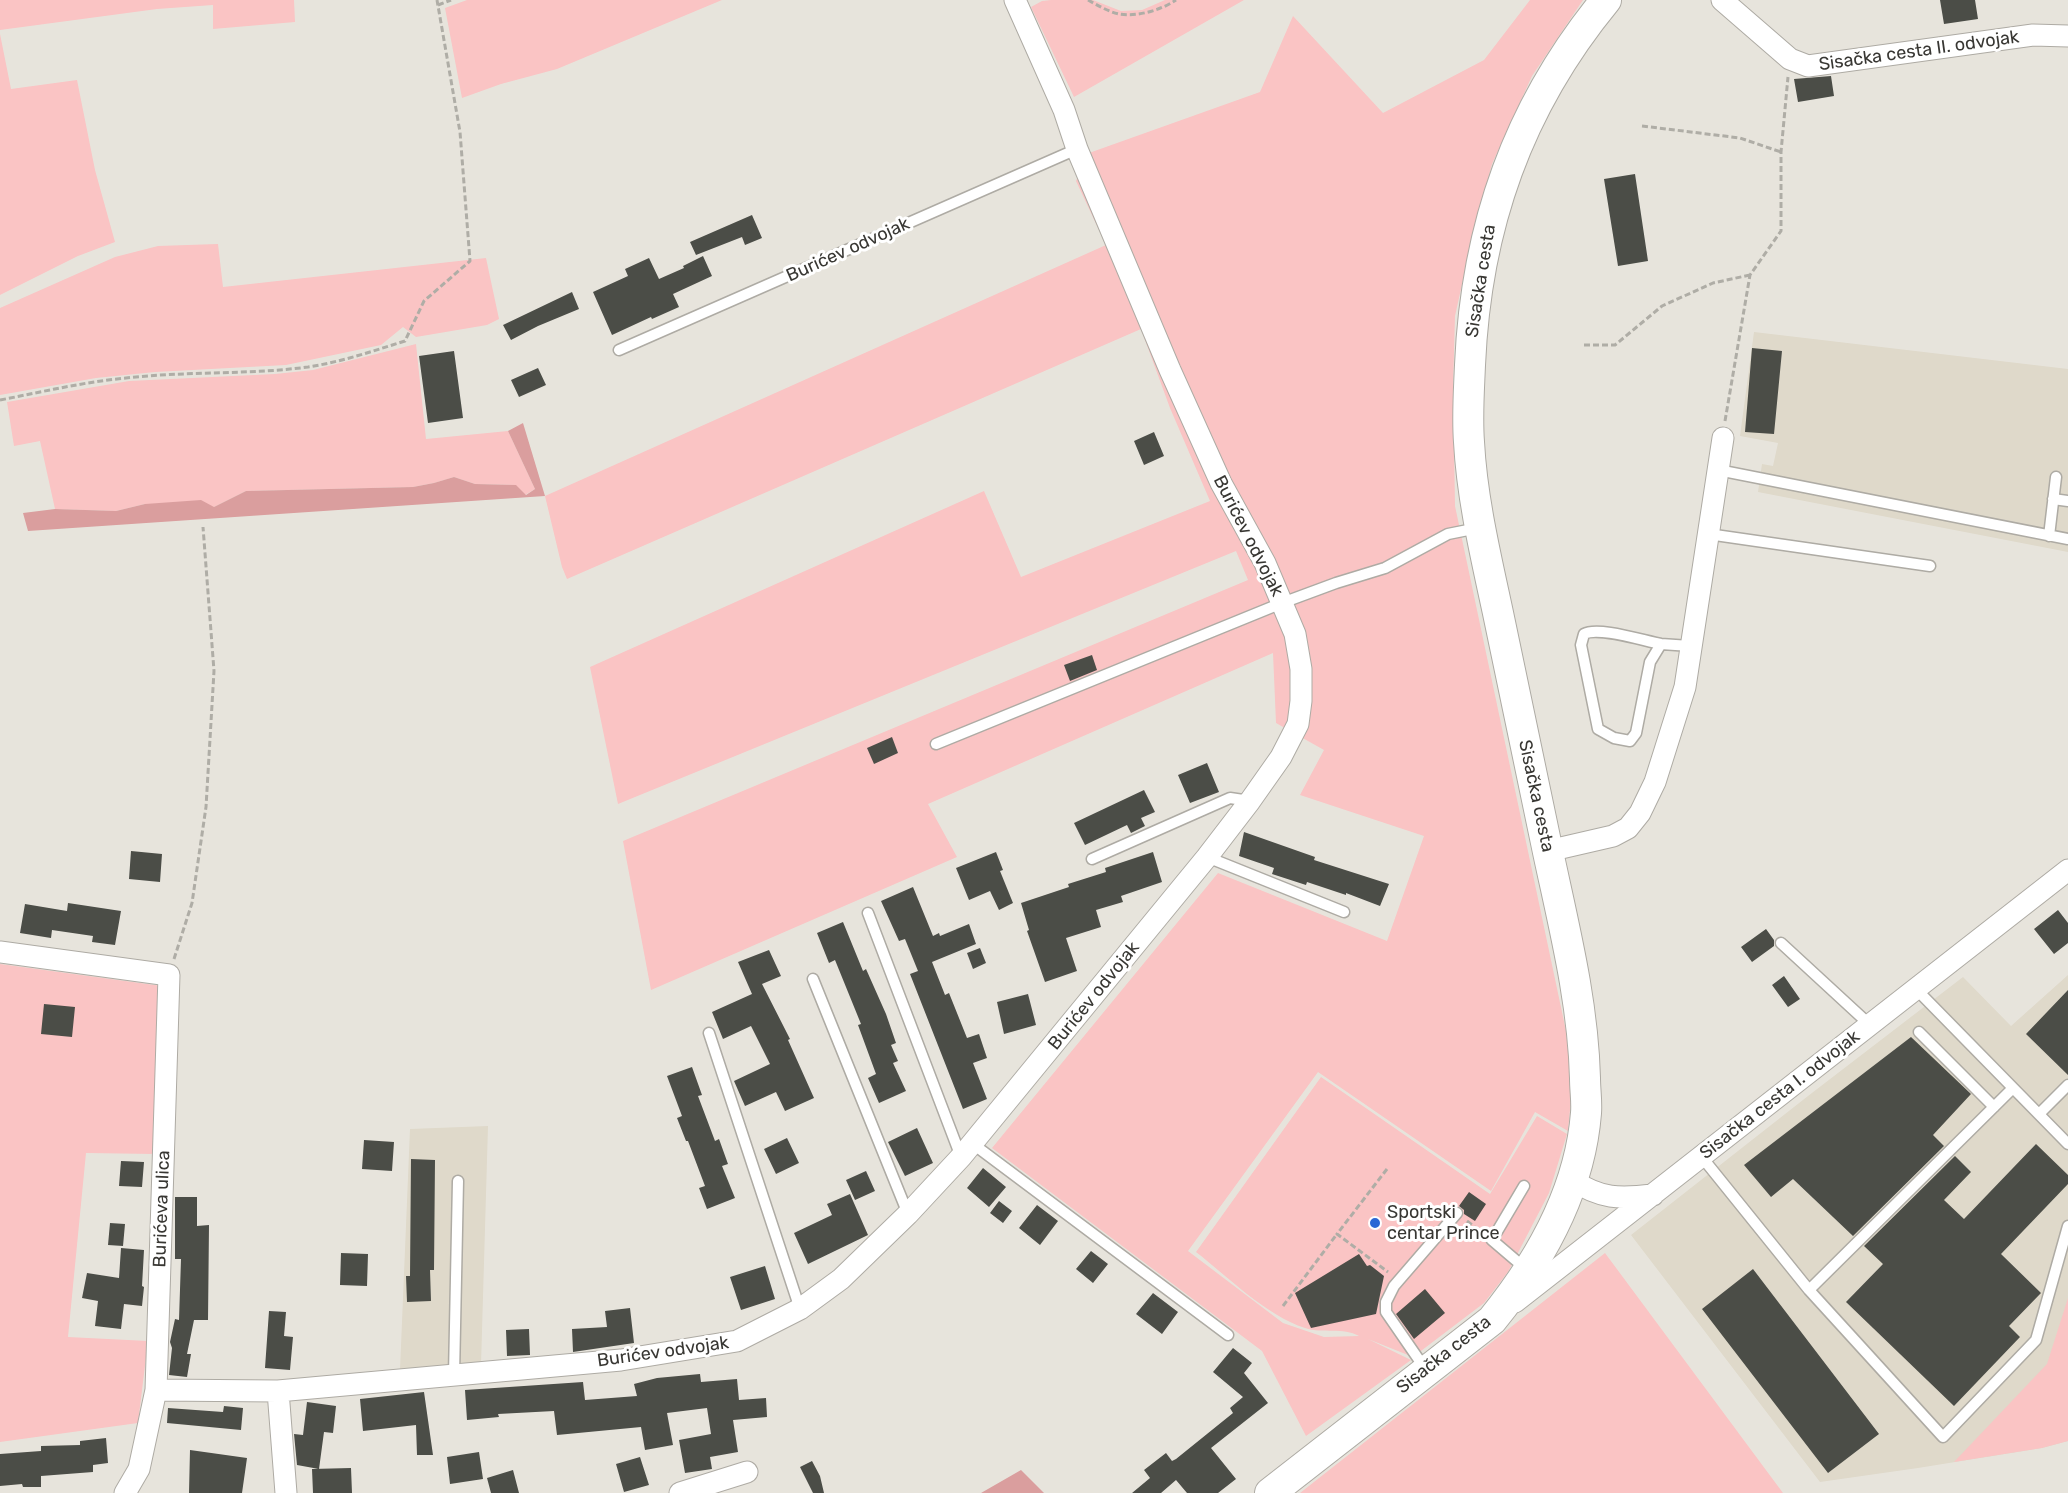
<!DOCTYPE html>
<meta charset="utf-8">
<style>
body{margin:0}
canvas{display:block;background:#e7e4dc}
</style>
<canvas width="2068" height="1493"></canvas>
<script>
const ctx = document.querySelector('canvas').getContext('2d');
ctx.lineJoin = 'round';
function fill(path, color) { ctx.fillStyle = color; ctx.fill(path, 'evenodd'); }
function stroke(path, color, width, dash) { ctx.strokeStyle = color; ctx.lineWidth = width; ctx.lineCap = dash ? 'butt' : 'round'; ctx.setLineDash(dash || []); ctx.stroke(path); }
function label(font, color, halo, rows, align = 'center') {
  ctx.font = font + ' Rubik,sans-serif'; ctx.lineWidth = 6; ctx.setLineDash([]); ctx.textBaseline = 'middle'; ctx.strokeStyle = halo; ctx.fillStyle = color; for (const [text, x, y, turn = 0] of rows) {
    ctx.save(); ctx.translate(x, y); ctx.rotate((+turn || 0) * Math.PI / 180); ctx.textAlign = isNaN(turn) ? turn : align; if (halo) ctx.strokeText(text, 0, 0); ctx.fillText(text, 0, 0); ctx.restore();
  }
}
fill(new Path2D(`
 M 1754,332 L 2068,369 L 2068,552 L 1758,492 L 1762,464 L 1773,466 L 1778,443 L 1740,436 Z
 M 2068,975 L 2068,1441 L 2042,1448 L 1918,1468 L 1820,1482 L 1631,1235 L 1808,1096 L 1963,977 L 2011,1026 Z
 M 488,1126 L 481,1365 L 400,1370 L 410,1129 Z`), '#dfd9ca');
fill(new Path2D(`
 M 0,0 L 294,0 L 295,22 L 213,29 L 213,5 L 157,9 L 0,30 Z
 M 467,0 L 722,0 L 557,69 L 501,84 L 462,98 L 445,8 Z
 M 1051,0 L 1093,0 L 1121,11 L 1142,10 L 1165,0 L 1244,0 L 1074,97 L 1031,7 L 1042,1 Z
 M 1530,0 L 1583,0 L 1532,76 L 1492,164 L 1472,239 L 1455,316 L 1453,387 L 1455,506 L 1566,1031 L 1572,1089 L 1568,1131 L 1535,1112 L 1491,1191 L 1318,1072 L 1188,1251 L 1283,1323 L 1324,1337 L 1359,1336 C 1343,1327 1323,1334 1305,1328 C 1267,1316 1228,1277 1196,1252 L 1321,1077 L 1490,1194 L 1537,1116 L 1567,1134 L 1549,1193 L 1508,1272 L 1484,1303 L 1413,1357 L 1368,1339 L 1411,1360 L 1306,1436 L 1262,1351 L 992,1148 L 1218,873 L 1387,941 L 1424,836 L 1300,795 L 1324,750 L 1276,723 L 1273,653 L 928,804 L 957,857 L 651,990 L 623,841 L 1248,580 L 1236,551 L 618,804 L 590,667 L 984,491 L 1021,577 L 1210,501 L 1170,408 L 1141,329 L 567,579 L 562,567 L 545,496 L 1106,245 L 1076,181 L 1089,153 L 1260,92 L 1293,16 L 1383,113 L 1484,60 Z
 M 0,34 L 11,89 L 77,80 L 95,170 L 115,242 L 78,256 L 0,295 Z
 M 218,244 L 223,287 L 486,258 L 499,319 L 487,325 L 416,337 L 403,327 L 381,345 L 286,365 L 155,372 L 96,378 L 0,395 L 0,308 L 115,257 L 158,246 Z
 M 416,344 L 426,439 L 508,431 L 535,489 L 525,495 L 515,485 L 475,484 L 454,477 L 434,483 L 413,487 L 246,491 L 214,507 L 145,504 L 116,511 L 55,509 L 40,441 L 14,446 L 7,402 L 129,381 L 275,374 L 313,370 Z
 M 0,964 L 162,986 L 154,1154 L 86,1153 L 68,1337 L 148,1341 L 138,1423 L 0,1442 Z
 M 1605,1253 L 1783,1493 L 1300,1493 Z
 M 2068,1298 L 2068,1441 L 2042,1448 L 1954,1462 L 2047,1364 Z`), '#fac4c4');
fill(new Path2D(`
 M 523,423 L 545,496 L 28,531 L 23,513 L 55,509 L 116,511 L 145,504 L 201,500 L 214,507 L 246,491 L 413,487 L 434,483 L 454,477 L 475,484 L 516,485 L 526,495 L 535,489 L 508,431 Z
 M 1021,1470 L 1044,1493 L 981,1493 Z`), '#da9e9e');
fill(new Path2D(`
 M 1940,0 L 1975,0 L 1978,19 L 1944,24 Z
 M 1831,76 L 1834,96 L 1798,102 L 1794,79 Z
 M 1635,174 L 1648,261 L 1618,266 L 1604,179 Z
 M 752,215 L 762,238 L 745,245 L 742,237 L 696,255 L 690,242 Z
 M 703,256 L 712,276 L 673,294 L 679,307 L 652,319 L 651,317 L 612,335 L 593,292 L 628,276 L 625,269 L 649,258 L 659,279 L 684,268 L 683,266 Z
 M 572,292 L 579,309 L 538,326 L 511,340 L 503,325 Z
 M 1752,348 L 1782,351 L 1774,434 L 1745,432 Z
 M 454,351 L 463,418 L 428,423 L 419,356 Z
 M 538,368 L 546,385 L 519,397 L 511,380 Z
 M 1154,432 L 1164,456 L 1144,465 L 1134,441 Z
 M 1092,655 L 1097,670 L 1070,681 L 1064,665 Z
 M 892,737 L 898,753 L 874,764 L 867,748 Z
 M 1207,763 L 1219,792 L 1190,803 L 1178,775 Z
 M 1144,790 L 1155,812 L 1141,818 L 1145,826 L 1131,833 L 1127,825 L 1085,845 L 1074,823 Z
 M 1244,832 L 1315,857 L 1314,860 L 1389,884 L 1380,906 L 1346,893 L 1346,895 L 1307,882 L 1306,885 L 1272,874 L 1274,868 L 1239,856 Z
 M 131,851 L 162,854 L 160,882 L 129,879 Z
 M 996,852 L 1003,870 L 1000,871 L 1013,903 L 999,910 L 990,891 L 969,900 L 956,868 Z
 M 1153,852 L 1162,882 L 1121,896 L 1123,902 L 1096,910 L 1101,927 L 1066,938 L 1077,971 L 1045,982 L 1027,931 L 1029,930 L 1021,903 L 1069,887 L 1068,884 L 1106,872 L 1105,868 Z
 M 913,887 L 933,936 L 939,933 L 940,936 L 969,924 L 976,944 L 932,962 L 945,995 L 949,993 L 967,1038 L 979,1034 L 987,1058 L 973,1063 L 987,1099 L 963,1109 L 910,974 L 918,971 L 905,939 L 899,941 L 881,901 Z
 M 68,903 L 121,911 L 115,945 L 92,942 L 93,936 L 52,930 L 51,938 L 20,933 L 25,904 L 67,911 Z
 M 2058,910 L 2068,923 L 2068,943 L 2054,954 L 2034,929 Z
 M 843,922 L 863,971 L 866,969 L 886,1014 L 896,1043 L 891,1045 L 898,1061 L 893,1063 L 906,1091 L 879,1103 L 868,1078 L 876,1074 L 858,1025 L 861,1024 L 835,960 L 829,963 L 817,933 Z
 M 1766,929 L 1774,940 L 1774,946 L 1752,962 L 1741,947 Z
 M 980,948 L 986,963 L 973,969 L 967,953 Z
 M 769,950 L 781,976 L 762,984 L 790,1039 L 788,1040 L 814,1098 L 785,1111 L 776,1092 L 745,1106 L 734,1081 L 770,1064 L 751,1026 L 723,1039 L 712,1012 L 752,994 L 738,962 Z
 M 1784,976 L 1800,999 L 1788,1007 L 1772,985 Z
 M 2068,990 L 2068,1075 L 2026,1034 Z
 M 1028,994 L 1036,1025 L 1004,1034 L 997,1002 Z
 M 44,1004 L 75,1007 L 72,1037 L 41,1034 Z
 M 1911,1037 L 1971,1094 L 1933,1135 L 1944,1146 L 1853,1236 L 1793,1179 L 1771,1197 L 1744,1165 Z
 M 692,1067 L 702,1095 L 698,1096 L 715,1141 L 719,1139 L 728,1164 L 722,1166 L 735,1198 L 707,1209 L 699,1188 L 705,1186 L 688,1141 L 686,1141 L 677,1118 L 682,1116 L 667,1076 Z
 M 917,1128 L 933,1163 L 905,1176 L 888,1142 Z
 M 787,1138 L 799,1163 L 776,1174 L 764,1149 Z
 M 364,1140 L 394,1142 L 392,1171 L 362,1169 Z
 M 2036,1144 L 2068,1175 L 2068,1184 L 2001,1254 L 2041,1293 L 2009,1326 L 2020,1337 L 1954,1406 L 1846,1302 L 1883,1264 L 1864,1246 L 1955,1156 L 1971,1172 L 1944,1200 L 1964,1219 Z
 M 411,1159 L 435,1160 L 434,1270 L 430,1270 L 431,1301 L 407,1302 L 406,1276 L 410,1276 Z
 M 121,1161 L 144,1162 L 142,1187 L 119,1186 Z
 M 983,1168 L 1006,1187 L 989,1207 L 967,1188 Z
 M 866,1171 L 875,1191 L 855,1200 L 846,1180 Z
 M 1469,1192 L 1486,1204 L 1475,1221 L 1464,1214 L 1464,1210 L 1459,1206 Z
 M 850,1194 L 868,1235 L 808,1264 L 794,1233 L 832,1215 L 827,1204 Z
 M 175,1197 L 197,1197 L 197,1226 L 209,1225 L 208,1320 L 194,1320 L 187,1354 L 191,1354 L 187,1377 L 169,1375 L 172,1348 L 170,1342 L 175,1319 L 179,1320 L 181,1259 L 175,1259 Z
 M 999,1201 L 1012,1211 L 1003,1223 L 990,1213 Z
 M 1037,1205 L 1058,1221 L 1040,1245 L 1019,1228 Z
 M 110,1223 L 125,1224 L 123,1246 L 108,1245 Z
 M 121,1248 L 144,1250 L 142,1286 L 144,1287 L 142,1306 L 124,1304 L 121,1329 L 95,1326 L 98,1301 L 82,1298 L 87,1273 L 119,1278 Z
 M 1091,1251 L 1108,1264 L 1093,1283 L 1076,1269 Z
 M 341,1253 L 368,1254 L 367,1286 L 340,1285 Z
 M 1359,1254 L 1367,1266 L 1370,1265 L 1384,1276 L 1376,1314 L 1311,1328 L 1295,1293 Z
 M 765,1266 L 775,1299 L 741,1310 L 730,1277 Z
 M 1753,1269 L 1879,1434 L 1828,1473 L 1702,1309 Z
 M 1425,1289 L 1445,1313 L 1414,1339 L 1396,1314 Z
 M 1153,1293 L 1178,1312 L 1162,1334 L 1136,1314 Z
 M 630,1308 L 634,1343 L 573,1352 L 572,1329 L 607,1327 L 605,1311 Z
 M 269,1311 L 286,1312 L 284,1336 L 293,1337 L 290,1370 L 265,1368 Z
 M 529,1329 L 530,1355 L 507,1356 L 506,1330 Z
 M 1233,1348 L 1252,1363 L 1244,1373 L 1268,1403 L 1211,1448 L 1236,1479 L 1218,1493 L 1187,1493 L 1176,1480 L 1161,1493 L 1132,1493 L 1150,1478 L 1144,1470 L 1166,1453 L 1172,1461 L 1176,1459 L 1233,1413 L 1230,1408 L 1243,1397 L 1213,1372 Z
 M 700,1374 L 701,1382 L 737,1379 L 739,1400 L 766,1398 L 767,1417 L 733,1420 L 738,1452 L 710,1457 L 712,1469 L 685,1473 L 679,1440 L 711,1434 L 707,1408 L 667,1413 L 673,1445 L 645,1450 L 641,1427 L 557,1435 L 554,1411 L 498,1414 L 499,1417 L 467,1420 L 465,1390 L 583,1382 L 585,1400 L 637,1396 L 634,1384 L 657,1378 Z
 M 424,1392 L 433,1455 L 417,1455 L 416,1425 L 363,1431 L 360,1399 Z
 M 307,1402 L 336,1406 L 333,1433 L 324,1432 L 319,1469 L 297,1465 L 294,1434 L 303,1435 Z
 M 224,1406 L 243,1408 L 241,1430 L 167,1423 L 168,1408 L 223,1412 Z
 M 106,1438 L 108,1463 L 93,1465 L 93,1472 L 41,1476 L 41,1487 L 23,1487 L 22,1484 L 0,1486 L 0,1454 L 41,1451 L 41,1446 L 80,1445 L 80,1441 Z
 M 190,1450 L 247,1458 L 242,1493 L 189,1493 Z
 M 479,1452 L 483,1479 L 450,1484 L 447,1457 Z
 M 640,1457 L 649,1485 L 624,1492 L 616,1464 Z
 M 812,1461 L 820,1476 L 824,1493 L 813,1493 L 800,1467 Z
 M 351,1468 L 352,1493 L 313,1493 L 312,1469 Z
 M 513,1470 L 519,1493 L 491,1493 L 487,1478 Z`), '#4b4d47');
const lane = new Path2D(`
 M 619,350 L 1077,149
 M 1718,470 L 2068,539
 M 2053,499 L 2068,501
 M 1708,534 L 1930,566
 M 2049,536 L 2056,477
 M 1661,644 L 1650,662 L 1636,733 L 1630,741 L 1614,738 L 1598,729 L 1581,645 L 1584,634 C 1598,626 1644,641 1661,644 L 1690,646
 M 936,744 L 1282,603 L 1336,583 L 1385,568 L 1448,534 L 1478,528
 M 1207,857 L 1344,912
 M 1092,859 L 1230,798 L 1250,801
 M 868,913 L 961,1157
 M 1781,943 L 1870,1025
 M 813,979 L 908,1214
 M 1916,989 L 2068,1144
 M 1919,1032 L 1994,1107
 M 709,1033 L 800,1309
 M 2039,1114 L 2068,1085
 M 973,1144 L 1228,1335
 M 1701,1156 L 1809,1290 L 1943,1437 L 2036,1340 L 2068,1226
 M 1524,1186 L 1492,1240 L 1526,1269
 M 1809,1290 L 2013,1088
 M 1426,1370 L 1386,1312 L 1386,1302 L 1394,1286 L 1457,1213
 M 454,1375 L 458,1181`);
const street = new Path2D(`
 M 1722,0 L 1790,59 L 1808,66 L 2033,35 L 2068,36
 M 1548,851 L 1613,836 L 1628,828 L 1640,813 L 1655,782 L 1685,687 L 1723,438
 M 0,952 L 169,975 L 156,1390 L 278,1391 L 286,1493
 M 1572,1180 C 1601,1199 1619,1199 1653,1195
 M 1515,1302 L 2068,870
 M 278,1391 L 621,1360 L 737,1341 L 800,1309 L 841,1279 L 908,1214 L 961,1157 L 1207,857 L 1250,801 L 1281,757 L 1298,724 L 1301,701 L 1301,669 L 1295,634 L 1265,563 L 1221,483 L 1170,370 L 1077,149 L 1064,110 L 1015,0
 M 125,1493 L 139,1469 L 156,1390
 M 680,1493 L 747,1472`);
const secondary = new Path2D(`
 M 1270,1493 L 1492,1320 C 1540,1261 1580,1190 1586,1113 C 1587,1102 1585,1090 1585,1078 C 1583,1001 1564,927 1548,852 C 1531,772 1515,693 1498,613 C 1486,557 1472,499 1469,442 C 1467,416 1469,390 1470,365 C 1476,227 1518,107 1606,0`);
stroke(lane, '#aeaba4', 13);
stroke(street, '#aeaba4', 23);
stroke(secondary, '#aeaba4', 32);
stroke(new Path2D(`
 M 1088,0 C 1097,5 1109,12 1119,14 C 1138,17 1161,10 1176,0
 M 438,5 L 451,0
 M 1642,126 L 1740,138 L 1781,152
 M 1584,345 L 1615,345 L 1662,306 L 1713,283 L 1750,275
 M 0,400 C 42,392 83,382 126,378 C 186,371 247,375 308,367 C 341,362 373,351 405,341 L 424,301 L 470,261 L 460,132 L 437,0
 M 1725,421 L 1750,275 L 1781,231 L 1781,152 L 1788,77
 M 174,959 L 192,903 L 206,807 L 214,671 L 203,527
 M 1387,1169 L 1337,1234 L 1388,1272
 M 1467,1221 L 1481,1232
 M 1283,1306 L 1337,1234`), '#afada6', 3, [6, 3]);
stroke(lane, '#fff', 10);
stroke(street, '#fff', 21);
stroke(secondary, '#fff', 30);
for (const [x, y, r, color] of [
 [1375,1223,6,"#2b68d5"]
]) { const dot = new Path2D(); dot.arc(x, y, r, 0, 2 * Math.PI); ctx.fillStyle = color; ctx.fill(dot); stroke(dot, '#fff', 2); }
label('18px', '#383733', '#fff', [
 ["Sisačka cesta II. odvojak",1919,51,-8],
 ["Burićev odvojak",848,250,-24],
 ["Sisačka cesta",1481,281,-81],
 ["Burićev odvojak",1248,536,63],
 ["Sisačka cesta",1536,796,78],
 ["Burićev odvojak",1094,996,-51],
 ["Sisačka cesta I. odvojak",1780,1095,-38],
 ["Burićeva ulica",162,1209,-88],
 ["Burićev odvojak",663,1352,-8],
 ["Sisačka cesta",1444,1355,-38]
]);
label('18px', '#383733', '#fff', [
 ["Sportski",1387,1213],
 ["centar Prince",1387,1234]
], 'left');
</script>
